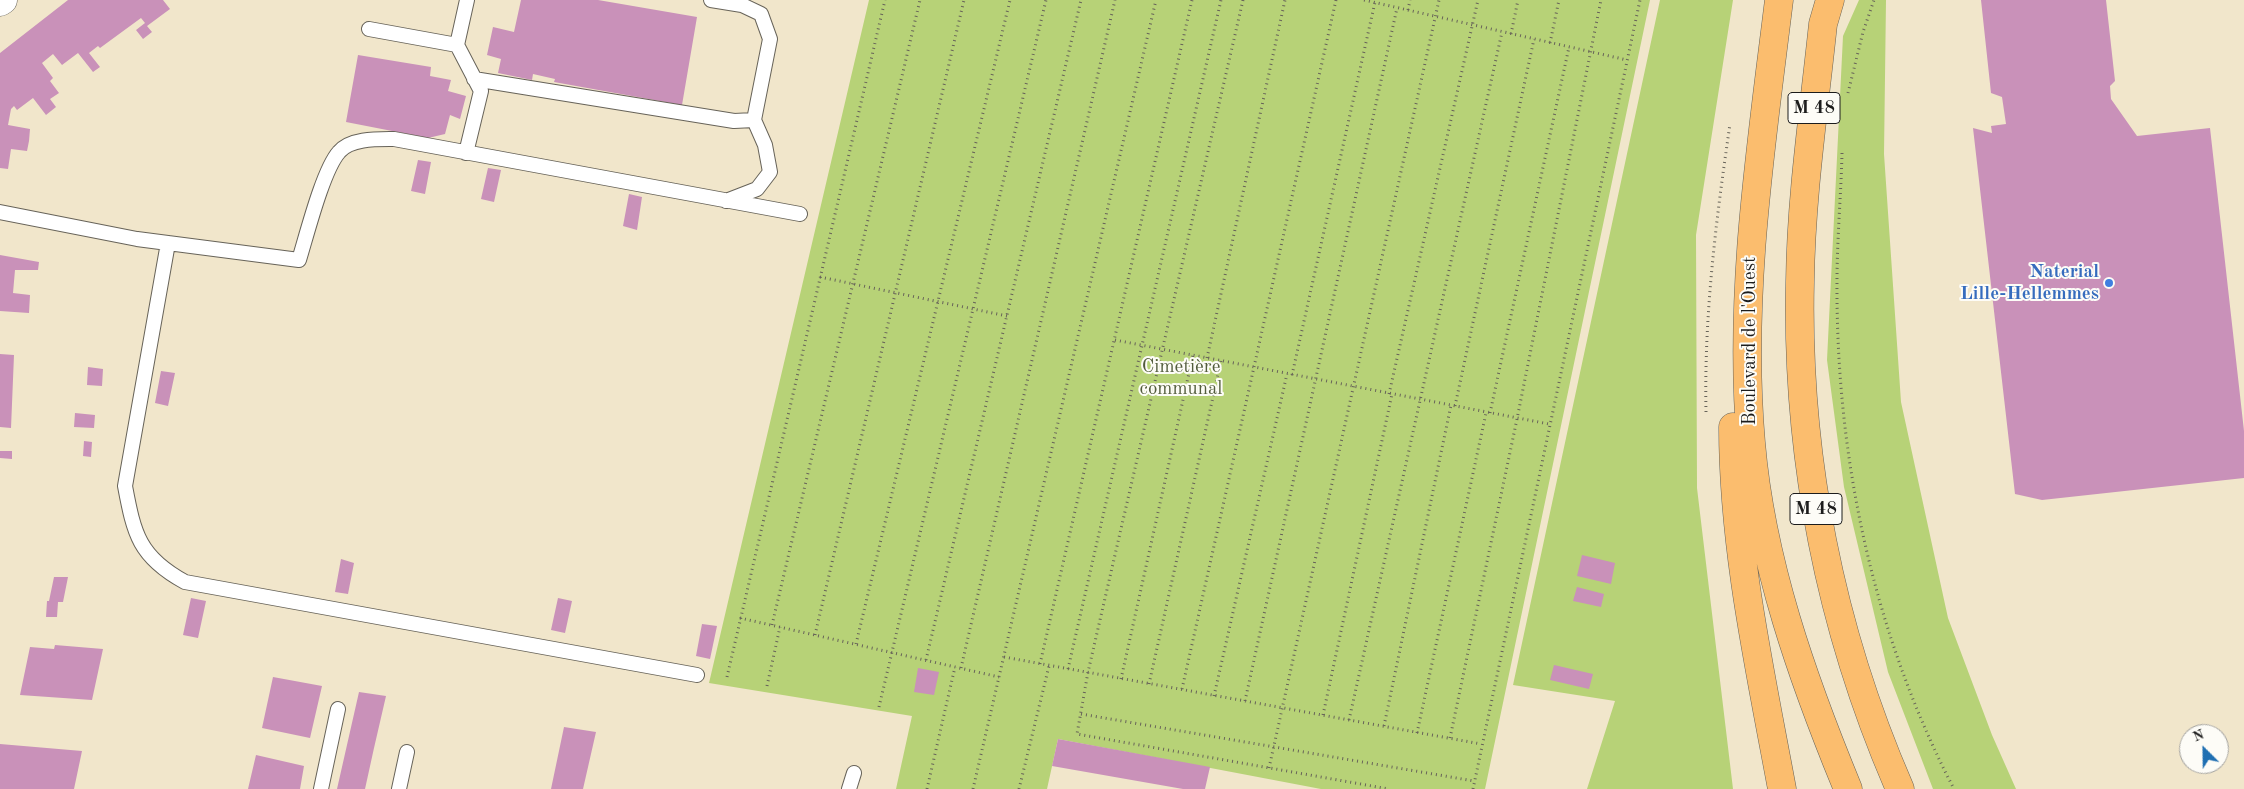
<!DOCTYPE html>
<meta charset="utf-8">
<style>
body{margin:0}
#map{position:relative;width:2244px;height:789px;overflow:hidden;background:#f1e6cb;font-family:"Old Standard TT",serif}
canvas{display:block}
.north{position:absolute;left:2179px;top:724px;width:50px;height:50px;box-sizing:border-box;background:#fdfcf7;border:1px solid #a3a29f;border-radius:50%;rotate:337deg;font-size:14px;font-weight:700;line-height:20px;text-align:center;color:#1c1c1c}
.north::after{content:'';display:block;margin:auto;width:18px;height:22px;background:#1f6fb2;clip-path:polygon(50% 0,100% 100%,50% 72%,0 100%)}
</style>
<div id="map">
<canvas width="2244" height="789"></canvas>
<div class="north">N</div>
</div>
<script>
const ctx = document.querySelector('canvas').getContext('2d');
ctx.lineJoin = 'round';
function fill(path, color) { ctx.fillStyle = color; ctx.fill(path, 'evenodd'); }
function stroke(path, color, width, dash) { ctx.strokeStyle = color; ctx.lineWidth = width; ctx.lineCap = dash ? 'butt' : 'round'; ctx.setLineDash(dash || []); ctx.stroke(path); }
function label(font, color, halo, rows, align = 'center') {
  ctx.font = font + ' "Old Standard TT",serif'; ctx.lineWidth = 4; ctx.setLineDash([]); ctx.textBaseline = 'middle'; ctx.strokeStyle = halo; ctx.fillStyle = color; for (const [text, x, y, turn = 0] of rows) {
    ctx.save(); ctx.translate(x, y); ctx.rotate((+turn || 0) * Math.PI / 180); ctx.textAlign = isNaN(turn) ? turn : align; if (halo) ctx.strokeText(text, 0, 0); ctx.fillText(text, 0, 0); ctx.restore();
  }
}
fill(new Path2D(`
 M 869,0 L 1650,0 L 1485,789 L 1321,789 L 1058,739 L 1047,789 L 896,789 L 912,716 L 709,683 Z
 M 1660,0 L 1733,0 L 1696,235 L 1697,488 L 1733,789 L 1587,789 L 1615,701 L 1513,685 Z
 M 1859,0 L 1886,0 L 1884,154 L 1901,402 L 1948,618 L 1992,735 L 2016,789 L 1933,789 L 1888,672 L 1844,487 L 1827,360 L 1843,36 Z`), '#b7d277');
fill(new Path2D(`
 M 68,0 L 163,0 L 170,9 L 147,26 L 152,32 L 143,39 L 136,30 L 145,23 L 141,18 L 100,48 L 98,46 L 89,53 L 100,67 L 93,72 L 78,53 L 62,65 L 53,54 L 42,63 L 53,78 L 50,81 L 59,93 L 50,99 L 56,107 L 46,115 L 33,98 L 17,110 L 14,106 L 11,109 L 8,125 L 30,129 L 29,141 L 27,151 L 11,149 L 8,169 L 0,168 L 0,53 Z
 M 521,0 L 598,0 L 697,17 L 682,105 L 554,82 L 555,79 L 533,74 L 532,80 L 498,73 L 501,59 L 487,55 L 493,27 L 514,32 Z
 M 1981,0 L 2106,0 L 2115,81 L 2110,86 L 2111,99 L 2137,136 L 2210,128 L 2244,431 L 2244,478 L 2042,500 L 2015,494 L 1973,128 L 1992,133 L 1991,126 L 2006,124 L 2002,97 L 1991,93 Z
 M 358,55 L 431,67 L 430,76 L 451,80 L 448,91 L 466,96 L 460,119 L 450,115 L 445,134 L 428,138 L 346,122 Z
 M 418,160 L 431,162 L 425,194 L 411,191 Z
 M 488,168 L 501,170 L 494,202 L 481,199 Z
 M 629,194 L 642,197 L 637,230 L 623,226 Z
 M 0,255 L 39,262 L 38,270 L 15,270 L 13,293 L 30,295 L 29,313 L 0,311 Z
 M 0,354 L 14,355 L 11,428 L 0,427 Z
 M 88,367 L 103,369 L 102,386 L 87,385 Z
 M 161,371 L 175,373 L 168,406 L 155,403 Z
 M 75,413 L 95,415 L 94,428 L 74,427 Z
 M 84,441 L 92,442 L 91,457 L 83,456 Z
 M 0,451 L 12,451 L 12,459 L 0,458 Z
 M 1582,555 L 1615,563 L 1611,584 L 1577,576 Z
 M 341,559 L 354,563 L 348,594 L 335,592 Z
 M 54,577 L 68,577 L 63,602 L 58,602 L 57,617 L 46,617 L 47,601 L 49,601 Z
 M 1577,587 L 1604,594 L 1601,607 L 1573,601 Z
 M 191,598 L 206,601 L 198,638 L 183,635 Z
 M 558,598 L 572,601 L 565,633 L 551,630 Z
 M 702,624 L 717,626 L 710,659 L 696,656 Z
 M 55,645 L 103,649 L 92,700 L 20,695 L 30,647 L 54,649 Z
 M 1554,665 L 1593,674 L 1589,689 L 1550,680 Z
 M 918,668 L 939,672 L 934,695 L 914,692 Z
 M 273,677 L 322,686 L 310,738 L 262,728 Z
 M 359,692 L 386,696 L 374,748 L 365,789 L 337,789 Z
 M 564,727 L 596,732 L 583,789 L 551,789 Z
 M 1058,739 L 1210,767 L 1205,789 L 1183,789 L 1052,766 Z
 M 0,744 L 82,751 L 74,789 L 0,789 Z
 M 256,755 L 304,766 L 300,789 L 248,789 Z`), '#c991b9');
const lane = new Path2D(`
 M 369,29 L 457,45
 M 474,79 L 734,121 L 754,120 L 770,39 L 761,14 L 742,5 L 711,0
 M 466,153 L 481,91 L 457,45 L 467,0
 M 726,201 L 757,189 L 770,172 L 765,145 L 754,120
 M 0,212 L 137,239 L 299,260 C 307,234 323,170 339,152 C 350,138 378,139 394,139 L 800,214
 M 168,243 L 125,486 C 134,534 139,557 185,582 L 697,675
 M 321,789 L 338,709
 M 399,789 L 407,752
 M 849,789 L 854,773`);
const street = new Path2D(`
 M 0,2 L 3,0`);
const primary = new Path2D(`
 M 1779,0 C 1761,147 1738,295 1751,443 C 1761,562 1803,680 1848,789
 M 1830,0 L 1823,24 C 1814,110 1801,196 1800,282 C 1796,456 1830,629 1900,789
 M 1733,427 C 1733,549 1760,670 1782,789`);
stroke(lane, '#676359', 16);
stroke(street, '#676359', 29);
stroke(primary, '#676359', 29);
stroke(new Path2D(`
 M 1243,0 L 1088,672 L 1077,734 L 1389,789
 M 1364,0 L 1627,60
 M 1408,10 L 1410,0
 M 1511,34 L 1518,0
 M 1550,43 L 1559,0
 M 1848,93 L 1863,32 L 1874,0
 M 1842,153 C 1841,196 1837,239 1837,282 C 1836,457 1873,633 1954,789
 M 820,277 L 1007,316
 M 1115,340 L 1549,424
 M 1207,358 L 1285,0
 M 1292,375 L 1375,2
 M 1389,394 L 1478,0
 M 1455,406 L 1534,39
 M 1706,412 C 1704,315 1716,220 1730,124
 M 1490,413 L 1569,47
 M 740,618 L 999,677
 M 772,625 L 920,0
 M 815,635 L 964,0
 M 856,644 L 1010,0
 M 1004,657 L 1481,744
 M 926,660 L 1081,0
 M 1040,664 L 1192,0
 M 961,668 L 1115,0
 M 1068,669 L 1221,0
 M 727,677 L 885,0
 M 1121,679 L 1193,355
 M 1149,684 L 1221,361
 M 767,686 L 780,627
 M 1182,689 L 1336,0
 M 1214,696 L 1287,374
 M 1245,701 L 1397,8
 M 879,707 L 1046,0
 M 1081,714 L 1474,781
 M 1323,715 L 1392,394
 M 1349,720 L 1502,32
 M 1384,726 L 1451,405
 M 1417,733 L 1486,413
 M 1450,738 L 1517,419 L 1601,0
 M 1269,768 L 1439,0
 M 927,789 L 955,667
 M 973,789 L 1156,0
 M 1019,789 L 1049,666
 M 1473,789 L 1640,0`), '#676359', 3, [1, 4]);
stroke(lane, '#fff', 14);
stroke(street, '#fff', 28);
stroke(primary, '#fbbd6e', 28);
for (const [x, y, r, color] of [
 [2109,283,5,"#3f7fe0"]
]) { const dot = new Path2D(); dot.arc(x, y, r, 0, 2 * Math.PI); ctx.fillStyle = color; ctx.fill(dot); stroke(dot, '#fdfcf7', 2); }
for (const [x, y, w] of [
 [1814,108,52],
 [1816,509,52]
]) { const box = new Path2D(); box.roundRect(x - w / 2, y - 15.5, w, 31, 4); ctx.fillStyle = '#fdfcf7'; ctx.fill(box); stroke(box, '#1c1c1c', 1); }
label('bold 18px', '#1c1c1c', null, [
 ["M 48",1814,108],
 ["M 48",1816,509]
]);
label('bold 19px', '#366cbe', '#fdfcf7', [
 ["Naterial",2099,272],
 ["Lille-Hellemmes",2099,294]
], 'right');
label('19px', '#1c1c1c', '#fdfcf7', [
 ["Boulevard de l'Ouest",1750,341,-90]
]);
label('19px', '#525c3c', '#fdfcf7', [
 ["Cimetière",1181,367],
 ["communal",1181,389]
]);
</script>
